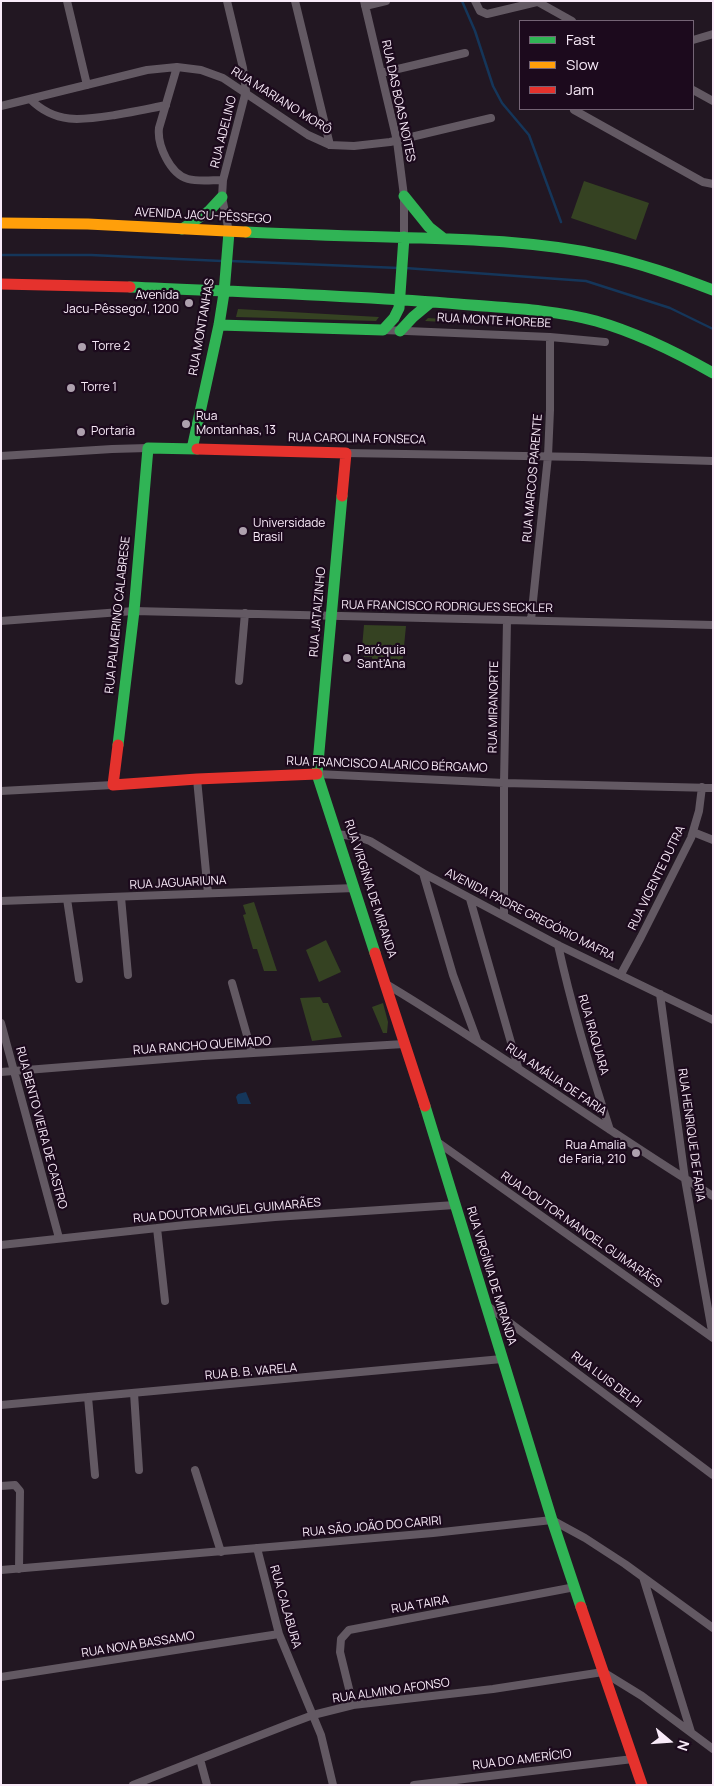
<!DOCTYPE html>
<meta charset="utf-8">
<style>
body{margin:0}
#map{position:relative;width:714px;height:1786px;overflow:hidden;background:#221722;font-family:Manrope,sans-serif}
canvas{display:block}
.frame{position:absolute;inset:0;border:2px solid #f9ebf9;pointer-events:none}
.legend{position:absolute;left:519px;top:20px;width:175px;height:90px;box-sizing:border-box;background:#1c0a1d;border:1px solid #746475;margin:0;padding:6px 9px;list-style:none;font-size:15px;color:#f9ebf9}
.legend li{display:flex;align-items:center;gap:10px;height:25px}
.legend b{width:25px;border:1px solid #746475}
.north{position:absolute;left:644px;top:1716px;width:50px;height:50px;-webkit-text-stroke:4px #1c0a1d;paint-order:stroke;rotate:108deg;font-size:14px;font-weight:700;line-height:20px;text-align:center;color:#f9ebf9}
.north::after{content:'';display:block;margin:auto;width:18px;height:22px;background:#f9ebf9;clip-path:polygon(50% 0,100% 100%,50% 72%,0 100%)}
</style>
<div id="map">
<canvas width="714" height="1786"></canvas>
<div class="frame"></div>
<ul class="legend">
<li><b style="height:6px;background:#30b455"></b>Fast</li>
<li><b style="height:6px;background:#ff9f0a"></b>Slow</li>
<li><b style="height:6px;background:#e5322d"></b>Jam</li>
</ul>
<div class="north">N</div>
</div>
<script>
const ctx = document.querySelector('canvas').getContext('2d');
ctx.lineJoin = 'round';
function fill(path, color) { ctx.fillStyle = color; ctx.fill(path, 'evenodd'); }
function stroke(path, color, width, dash) { ctx.strokeStyle = color; ctx.lineWidth = width; ctx.lineCap = dash ? 'butt' : 'round'; ctx.setLineDash(dash || []); ctx.stroke(path); }
function label(font, color, halo, rows, align = 'center') {
  ctx.font = font + ' Manrope,sans-serif'; ctx.lineWidth = 4.5; ctx.setLineDash([]); ctx.textBaseline = 'middle'; ctx.strokeStyle = halo; ctx.fillStyle = color; for (const [text, x, y, turn = 0] of rows) {
    ctx.save(); ctx.translate(x, y); ctx.rotate((+turn || 0) * Math.PI / 180); ctx.textAlign = isNaN(turn) ? turn : align; if (halo) ctx.strokeText(text, 0, 0); ctx.fillText(text, 0, 0); ctx.restore();
  }
}
fill(new Path2D(`
 M 584,181 L 649,203 L 636,240 L 571,218 Z
 M 238,309 L 379,317 L 376,321 L 236,317 Z
 M 428,318 L 524,325 L 537,327 L 425,321 Z
 M 364,625 L 406,626 L 402,667 L 371,666 L 372,657 L 364,657 L 364,648 L 362,648 Z
 M 254,902 L 277,971 L 264,971 L 257,949 L 253,949 L 243,915 L 246,914 L 243,905 Z
 M 326,940 L 341,972 L 319,982 L 306,950 Z
 M 320,997 L 323,1003 L 328,1003 L 342,1037 L 312,1041 L 300,998 Z
 M 383,1003 L 388,1022 L 387,1033 L 383,1033 L 372,1007 Z`), '#354222');
fill(new Path2D(`
 M 246,1092 L 251,1104 L 238,1104 L 236,1097 L 238,1094 Z`), '#15365a');
stroke(new Path2D(`
 M 462,1 L 475,31 L 493,86 L 502,103 L 529,135 L 561,222
 M 1,255 L 91,255 L 222,261
 M 230,261 L 399,268
 M 405,268 L 586,281 L 670,308 L 713,329`), '#15365a', 2.5);
stroke(new Path2D(`
 M 67,1 L 87,85
 M 227,1 L 243,68 L 246,91 L 223,180 L 222,197 L 229,232
 M 295,1 L 330,145
 M 364,1 L 397,141 L 404,196 L 404,237
 M 475,1 L 480,11 L 487,14 L 541,1
 M 538,2 L 572,21
 M 365,6 L 386,1
 M 693,40 L 713,34
 M 177,67 L 159,128 C 157,145 170,174 188,179 C 199,182 212,180 223,180
 M 381,73 L 465,53
 M 693,90 L 713,101
 M 30,99 C 56,125 83,120 115,115 C 132,112 149,109 166,105
 M 1,106 L 147,70 L 177,67 L 201,70 L 223,78 L 308,135 L 330,145 L 354,146 L 390,142 L 491,118
 M 574,110 L 703,182 L 713,184
 M 383,330 L 550,337 L 605,342
 M 346,453 L 583,457 L 713,461
 M 1,456 L 112,449 L 148,448
 M 531,620 L 548,456 L 550,410 L 550,337
 M 1,621 L 134,611 L 713,625
 M 239,681 L 245,613
 M 317,774 L 504,783 L 713,788
 M 197,779 L 208,893
 M 1,791 L 113,785
 M 693,832 L 713,840
 M 337,834 L 358,837 L 370,841 L 423,873 L 558,945 L 713,1020
 M 423,873 L 453,975 L 477,1040
 M 121,897 L 128,975
 M 67,899 L 79,979
 M 470,899 L 518,1067
 M 1,901 L 355,888
 M 504,915 L 504,783 L 507,620
 M 558,945 C 572,1008 590,1069 610,1130
 M 621,974 L 641,937 L 691,838 L 699,811 L 702,787
 M 232,983 L 252,1053
 M 386,984 C 498,1051 602,1128 713,1196
 M 660,994 L 685,1179 L 713,1337
 M 1,1023 L 59,1238
 M 1,1072 L 203,1056 L 404,1044
 M 436,1141 L 713,1338
 M 157,1228 L 165,1301
 M 1,1245 L 185,1225 L 275,1217 L 455,1205
 M 486,1305 L 713,1475
 M 134,1393 L 139,1470
 M 88,1397 L 95,1475
 M 1,1405 L 502,1359
 M 195,1470 L 221,1552
 M 1,1486 L 15,1485 L 20,1491 L 19,1569
 M 257,1548 L 279,1634 L 321,1735 L 333,1785
 M 1,1570 L 433,1533 L 552,1520 L 585,1538 L 625,1564 L 713,1628
 M 643,1577 L 691,1732
 M 1,1677 L 279,1634
 M 353,1705 L 340,1652 L 341,1639 L 349,1630 L 575,1587
 M 200,1759 L 207,1785
 M 133,1785 L 289,1724 L 313,1715 L 353,1705 L 493,1689 L 603,1672 L 642,1696 L 713,1749
 M 414,1785 L 633,1759`), '#635963', 8);
stroke(new Path2D(`
 M 404,196 L 429,227 L 443,238
 M 182,229 L 209,211 L 222,197
 M 246,232 C 304,235 362,236 420,238 C 480,240 542,242 601,255 C 640,263 676,276 713,290
 M 130,287 C 239,292 349,295 458,304 C 504,308 551,309 596,321 C 638,333 676,352 713,373
 M 219,325 L 383,330 L 394,318 L 399,308 L 404,237
 M 400,331 L 413,317 L 431,302
 M 192,449 L 219,325 L 224,293 L 229,232
 M 342,496 L 317,774 L 375,953
 M 118,745 L 134,611 L 148,448 L 197,449
 M 425,1106 L 552,1520 L 581,1607`), '#30b455', 11);
stroke(new Path2D(`
 M 1,223 L 88,224 L 246,232`), '#ff9f0a', 11);
stroke(new Path2D(`
 M 1,284 L 130,287
 M 197,449 L 346,453 L 342,496
 M 118,745 L 113,785 L 197,779 L 317,774
 M 375,953 L 425,1106
 M 581,1607 L 642,1785`), '#e5322d', 11);
for (const [x, y, r, color] of [
 [189,303,5,"#aea1ae"],
 [82,347,5,"#aea1ae"],
 [71,388,5,"#aea1ae"],
 [186,424,5,"#aea1ae"],
 [81,432,5,"#aea1ae"],
 [243,531,5,"#aea1ae"],
 [347,658,5,"#aea1ae"],
 [636,1153,5,"#aea1ae"]
]) { const dot = new Path2D(); dot.arc(x, y, r, 0, 2 * Math.PI); ctx.fillStyle = color; ctx.fill(dot); stroke(dot, '#1c0a1d', 2); }
label('12px', '#f9ebf9', '#1c0a1d', [
 ["RUA MARIANO MORÔ",281,101,32],
 ["RUA DAS BOAS NOITES",398,101,78],
 ["RUA ADELINO",224,132,-76],
 ["AVENIDA JACU-PÊSSEGO",203,216,3],
 ["RUA MONTE HOREBE",494,321,3],
 ["RUA MONTANHAS",202,327,-80],
 ["RUA CAROLINA FONSECA",357,439,1],
 ["RUA MARCOS PARENTE",533,478,-85],
 ["RUA FRANCISCO RODRIGUES SECKLER",447,607,1],
 ["RUA JATAIZINHO",318,612,-85],
 ["RUA PALMERINO CALABRESE",118,615,-84],
 ["RUA MIRANORTE",494,707,-89],
 ["RUA FRANCISCO ALARICO BÉRGAMO",387,765,2],
 ["RUA VICENTE DUTRA",657,878,-64],
 ["RUA JAGUARIUNA",178,883,-3],
 ["RUA VIRGÍNIA DE MIRANDA",370,889,72],
 ["AVENIDA PADRE GREGÓRIO MAFRA",530,915,27],
 ["RUA IRAQUARA",593,1035,74],
 ["RUA RANCHO QUEIMADO",202,1046,-4],
 ["RUA AMÁLIA DE FARIA",556,1080,34],
 ["RUA BENTO VIEIRA DE CASTRO",41,1128,75],
 ["RUA HENRIQUE DE FARIA",691,1135,82],
 ["RUA DOUTOR MIGUEL GUIMARÃES",227,1211,-5],
 ["RUA DOUTOR MANOEL GUIMARÃES",581,1230,35],
 ["RUA VIRGÍNIA DE MIRANDA",491,1276,73],
 ["RUA B. B. VARELA",251,1372,-5],
 ["RUA LUIS DELPI",606,1380,37],
 ["RUA SÃO JOÃO DO CARIRI",372,1527,-5],
 ["RUA TAIRA",420,1605,-10],
 ["RUA CALABURA",285,1607,74],
 ["RUA NOVA BASSAMO",138,1645,-9],
 ["RUA ALMINO AFONSO",391,1691,-8],
 ["RUA DO AMERÍCIO",522,1760,-7]
]);
label('12px', '#f9ebf9', '#1c0a1d', [
 ["Avenida",179,296,"right"],
 ["Jacu-Pêssego/, 1200",179,310,"right"],
 ["Torre 2",92,347],
 ["Torre 1",81,388],
 ["Rua",196,417],
 ["Montanhas, 13",196,431],
 ["Portaria",91,432],
 ["Universidade",253,524],
 ["Brasil",253,538],
 ["Paróquia",357,651],
 ["Sant'Ana",357,665],
 ["Rua Amalia",626,1146,"right"],
 ["de Faria, 210",626,1160,"right"]
], 'left');
</script>
